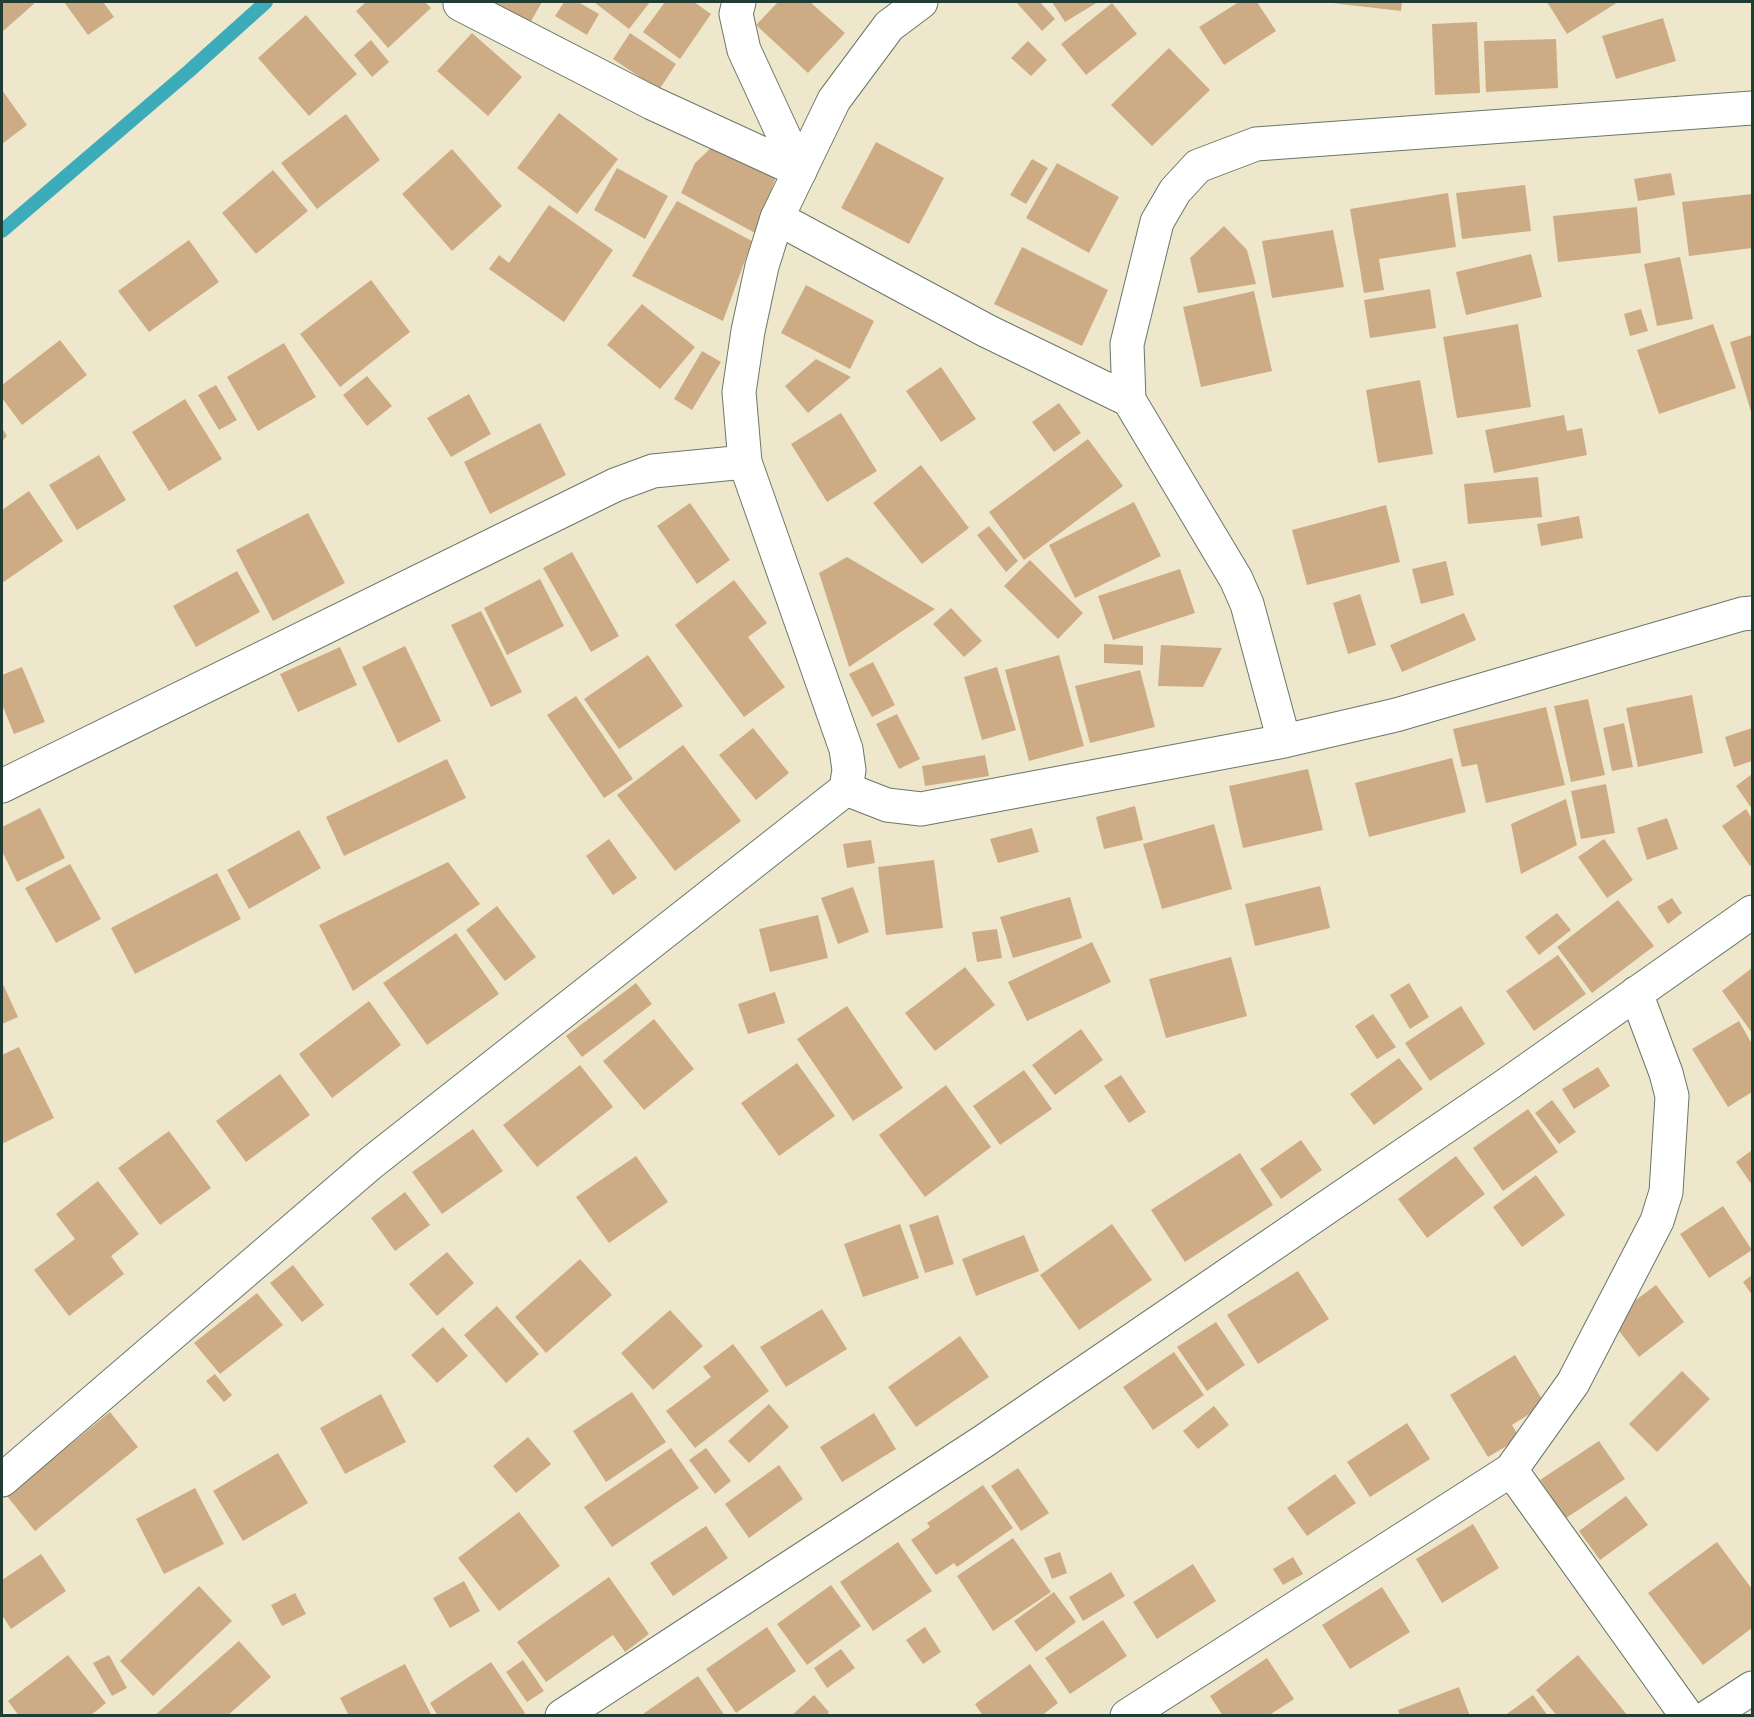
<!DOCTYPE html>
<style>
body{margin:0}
#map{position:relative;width:1754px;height:1717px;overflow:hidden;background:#efe7cb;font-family:Alegreya,serif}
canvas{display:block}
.frame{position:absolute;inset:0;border:3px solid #1f3d34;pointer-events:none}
</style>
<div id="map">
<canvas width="1754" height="1717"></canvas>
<div class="frame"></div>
</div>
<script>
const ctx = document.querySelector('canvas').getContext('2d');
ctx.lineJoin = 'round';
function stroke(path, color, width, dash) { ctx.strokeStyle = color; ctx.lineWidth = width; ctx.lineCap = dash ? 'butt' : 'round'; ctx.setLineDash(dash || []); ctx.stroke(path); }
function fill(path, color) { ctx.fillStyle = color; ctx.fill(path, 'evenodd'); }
stroke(new Path2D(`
 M 2,231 L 188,72 L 266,2`), '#3cabba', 14);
fill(new Path2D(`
 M 2,2 L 36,2 L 2,32 Z
 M 64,2 L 103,2 L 114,17 L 88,35 Z
 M 366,2 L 425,2 L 431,8 L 388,48 L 356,11 Z
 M 492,2 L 542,2 L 530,23 Z
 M 564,2 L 578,2 L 599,14 L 587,35 L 555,16 Z
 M 594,2 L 650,2 L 629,29 Z
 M 665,2 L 694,2 L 711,14 L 680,59 L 643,32 Z
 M 778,2 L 810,2 L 845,33 L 808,73 L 756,25 Z
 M 1016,2 L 1040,2 L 1055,19 L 1042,31 Z
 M 1052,2 L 1098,2 L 1065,22 Z
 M 1239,2 L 1257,2 L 1276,31 L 1224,65 L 1199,27 Z
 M 1332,2 L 1402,2 L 1401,11 L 1332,3 Z
 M 1547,2 L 1618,2 L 1567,34 Z
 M 1112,3 L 1137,34 L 1086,75 L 1061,44 Z
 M 306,15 L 357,74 L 309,116 L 258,58 Z
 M 1663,18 L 1676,61 L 1616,79 L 1602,36 Z
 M 1477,22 L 1480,93 L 1435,95 L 1432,24 Z
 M 472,33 L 522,77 L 488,116 L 437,71 Z
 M 630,33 L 676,64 L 659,90 L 613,59 Z
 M 1556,39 L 1558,88 L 1486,92 L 1484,41 Z
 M 371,40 L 389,62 L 372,77 L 354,55 Z
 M 1028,41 L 1047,60 L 1031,76 L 1011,58 Z
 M 1169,48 L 1210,90 L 1152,146 L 1111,105 Z
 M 2,90 L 27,125 L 2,144 Z
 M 559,113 L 618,159 L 577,214 L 517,168 Z
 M 346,114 L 380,160 L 317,209 L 281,163 Z
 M 876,142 L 944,178 L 909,244 L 841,208 Z
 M 712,147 L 776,177 L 755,233 L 681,193 L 695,163 Z
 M 452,149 L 502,206 L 452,251 L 402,194 Z
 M 1032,159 L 1048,168 L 1026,204 L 1010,195 Z
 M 1057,163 L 1119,197 L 1089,253 L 1026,218 Z
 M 617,168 L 668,196 L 645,239 L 594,210 Z
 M 273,170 L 308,211 L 256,254 L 222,213 Z
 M 1671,173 L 1675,195 L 1638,201 L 1634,179 Z
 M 1525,185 L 1531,231 L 1462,239 L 1456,193 Z
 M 1448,193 L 1456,247 L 1379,259 L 1384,290 L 1364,293 L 1350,209 Z
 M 1752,194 L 1752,248 L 1689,256 L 1682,202 Z
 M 677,201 L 752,241 L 723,321 L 632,276 Z
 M 549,205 L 613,250 L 564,322 L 489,269 L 499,255 L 509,263 Z
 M 1637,207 L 1641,253 L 1558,262 L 1553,216 Z
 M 1224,226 L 1247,250 L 1256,284 L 1198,293 L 1190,258 Z
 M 1333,230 L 1344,287 L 1272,298 L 1262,241 Z
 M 189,240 L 219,282 L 149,332 L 118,291 Z
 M 1022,247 L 1108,290 L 1082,346 L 994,304 Z
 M 1531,254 L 1542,297 L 1466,315 L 1456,272 Z
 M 1680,257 L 1693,319 L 1657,326 L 1644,264 Z
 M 371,280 L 410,332 L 340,387 L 300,334 Z
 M 806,285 L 874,321 L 850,369 L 781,333 Z
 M 1430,289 L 1436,328 L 1370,338 L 1364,300 Z
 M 1254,291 L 1272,371 L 1201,387 L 1183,307 Z
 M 642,304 L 695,347 L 660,389 L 607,345 Z
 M 1641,309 L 1648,331 L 1630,336 L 1624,314 Z
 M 1518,324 L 1531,407 L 1457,418 L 1443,337 Z
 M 1713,324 L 1736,388 L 1659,414 L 1637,350 Z
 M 1752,335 L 1752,415 L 1730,342 Z
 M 60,340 L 87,375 L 22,425 L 2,398 L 2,385 Z
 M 284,343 L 316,397 L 258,431 L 227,377 Z
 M 702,351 L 721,362 L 692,410 L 674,399 Z
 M 816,359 L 851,377 L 808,413 L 785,386 Z
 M 941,367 L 976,419 L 941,442 L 906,391 Z
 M 367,376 L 392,406 L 367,426 L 343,395 Z
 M 1420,380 L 1433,454 L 1378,463 L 1366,390 Z
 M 216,385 L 237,420 L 219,430 L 198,395 Z
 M 469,394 L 491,434 L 451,457 L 427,418 Z
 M 185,399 L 222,459 L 169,491 L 132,432 Z
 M 1059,403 L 1081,433 L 1054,452 L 1032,422 Z
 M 841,413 L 877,471 L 827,502 L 791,444 Z
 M 1564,415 L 1567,431 L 1582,428 L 1587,455 L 1494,473 L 1485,430 Z
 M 540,423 L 566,475 L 490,514 L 464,462 Z
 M 2,428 L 7,436 L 2,441 Z
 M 1088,439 L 1123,486 L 1024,560 L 989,512 Z
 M 99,455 L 126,500 L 77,530 L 49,485 Z
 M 921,465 L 969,528 L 922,564 L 873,503 Z
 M 1538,477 L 1542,517 L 1468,524 L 1464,484 Z
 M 29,491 L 63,541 L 2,583 L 2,510 Z
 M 1134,502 L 1161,556 L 1075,598 L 1049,545 Z
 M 690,503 L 730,560 L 697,584 L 657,526 Z
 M 1386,505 L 1400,562 L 1307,585 L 1292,530 Z
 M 308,513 L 345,583 L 273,621 L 236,550 Z
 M 1579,516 L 1583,538 L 1541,546 L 1537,524 Z
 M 989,526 L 1018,561 L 1006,572 L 977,535 Z
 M 572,552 L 619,636 L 591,652 L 543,568 Z
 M 847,557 L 935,609 L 849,667 L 819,573 Z
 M 1030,560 L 1083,613 L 1058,639 L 1004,586 Z
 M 1446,561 L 1454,595 L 1421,604 L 1412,569 Z
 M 1180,569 L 1195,613 L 1113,640 L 1098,596 Z
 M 237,571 L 260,612 L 196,647 L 173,606 Z
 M 540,579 L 564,626 L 507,655 L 484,608 Z
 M 734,580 L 767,623 L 748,637 L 785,687 L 744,717 L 675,625 Z
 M 1360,594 L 1376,645 L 1348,654 L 1333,603 Z
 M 951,608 L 982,641 L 964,657 L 933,624 Z
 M 481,611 L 522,692 L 491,707 L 451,625 Z
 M 1464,613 L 1476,640 L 1402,672 L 1390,645 Z
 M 1104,644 L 1143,646 L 1143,665 L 1104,663 Z
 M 1161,645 L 1222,648 L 1203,687 L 1158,686 Z
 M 405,646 L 441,721 L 398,743 L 362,667 Z
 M 340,647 L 357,685 L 298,712 L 280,674 Z
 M 648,655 L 683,706 L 619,749 L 584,699 Z
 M 1059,655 L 1084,746 L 1029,761 L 1005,670 Z
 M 873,662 L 895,705 L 872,717 L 849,674 Z
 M 22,667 L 45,722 L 14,734 L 2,704 L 2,675 Z
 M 997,667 L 1016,730 L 982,740 L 964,677 Z
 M 1140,670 L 1155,727 L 1090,743 L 1075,686 Z
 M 1692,695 L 1703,753 L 1638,767 L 1626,708 Z
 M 576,696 L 633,779 L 604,798 L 547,715 Z
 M 1588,699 L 1605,775 L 1571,782 L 1554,706 Z
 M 1546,707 L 1565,785 L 1486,803 L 1477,764 L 1462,767 L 1453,729 Z
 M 897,714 L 920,759 L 899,769 L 876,724 Z
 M 1624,723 L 1633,767 L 1612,771 L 1603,728 Z
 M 753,728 L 789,773 L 756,800 L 719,755 Z
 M 1752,728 L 1752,761 L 1734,767 L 1725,737 Z
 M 683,745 L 741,821 L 675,871 L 617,795 Z
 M 985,755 L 989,776 L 925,786 L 922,766 Z
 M 1452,758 L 1466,812 L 1369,837 L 1355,783 Z
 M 447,759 L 466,798 L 344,856 L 326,817 Z
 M 1308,769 L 1323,830 L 1243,848 L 1229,786 Z
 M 1752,774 L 1752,809 L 1736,786 Z
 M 1606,784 L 1615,833 L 1581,839 L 1571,791 Z
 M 1566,799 L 1577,845 L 1521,874 L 1511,824 Z
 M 1135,806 L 1143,840 L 1104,849 L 1096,817 Z
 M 40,808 L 65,858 L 17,882 L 2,851 L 2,827 Z
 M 1746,809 L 1752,819 L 1752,864 L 1750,866 L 1722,826 Z
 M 1667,818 L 1678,849 L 1647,860 L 1637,828 Z
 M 1214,824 L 1232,889 L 1162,909 L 1143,844 Z
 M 1032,828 L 1039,852 L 998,863 L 990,839 Z
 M 299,830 L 321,868 L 249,909 L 227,870 Z
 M 609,839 L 637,878 L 613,895 L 586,856 Z
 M 1604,839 L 1633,880 L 1607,898 L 1578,857 Z
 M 871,840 L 875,863 L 847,868 L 843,844 Z
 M 934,860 L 943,928 L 886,935 L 878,867 Z
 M 448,862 L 480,904 L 353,991 L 319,925 Z
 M 70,864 L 101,919 L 56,943 L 25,888 Z
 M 217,873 L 241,919 L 135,974 L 111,928 Z
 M 1320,886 L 1330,928 L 1255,946 L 1245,904 Z
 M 853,887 L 869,932 L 838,944 L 821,898 Z
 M 1070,897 L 1082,938 L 1013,958 L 1000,917 Z
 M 1672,898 L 1682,913 L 1668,924 L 1657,907 Z
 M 1618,900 L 1654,946 L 1592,993 L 1557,947 Z
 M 497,906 L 536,957 L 505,981 L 466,930 Z
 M 1557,913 L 1571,930 L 1539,955 L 1525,937 Z
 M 818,915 L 828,958 L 770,972 L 759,929 Z
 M 997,929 L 1002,958 L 977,962 L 972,932 Z
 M 456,933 L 499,994 L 427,1045 L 383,983 Z
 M 1092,942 L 1111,982 L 1027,1021 L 1008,982 Z
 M 1558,955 L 1586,994 L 1534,1031 L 1506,991 Z
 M 1231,957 L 1247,1016 L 1166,1038 L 1149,979 Z
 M 965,967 L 995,1005 L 935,1051 L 905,1013 Z
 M 1752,968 L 1752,1033 L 1722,991 Z
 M 2,982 L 18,1017 L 2,1024 Z
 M 636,983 L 652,1004 L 582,1057 L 566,1036 Z
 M 1409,983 L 1429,1017 L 1410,1029 L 1390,995 Z
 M 775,992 L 785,1023 L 748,1034 L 738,1004 Z
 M 369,1001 L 401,1045 L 332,1098 L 299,1054 Z
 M 847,1006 L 903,1088 L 853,1121 L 797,1039 Z
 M 1461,1006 L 1485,1044 L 1430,1081 L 1405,1043 Z
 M 1373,1014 L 1396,1047 L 1377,1059 L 1355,1026 Z
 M 654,1019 L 694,1069 L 644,1110 L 603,1061 Z
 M 1739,1021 L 1752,1044 L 1752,1092 L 1728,1107 L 1692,1049 Z
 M 1081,1029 L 1103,1060 L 1055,1095 L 1032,1065 Z
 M 19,1047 L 54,1118 L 2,1144 L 2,1055 Z
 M 1399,1058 L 1423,1089 L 1374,1125 L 1350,1094 Z
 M 797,1063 L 835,1116 L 779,1156 L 741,1103 Z
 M 580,1065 L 613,1107 L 537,1167 L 503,1125 Z
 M 1598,1067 L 1610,1086 L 1574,1109 L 1562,1089 Z
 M 1024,1070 L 1052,1109 L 1000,1145 L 973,1106 Z
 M 280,1074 L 310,1115 L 246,1162 L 216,1121 Z
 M 1121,1075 L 1146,1112 L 1129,1123 L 1104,1086 Z
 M 946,1085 L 991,1147 L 925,1197 L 879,1135 Z
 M 1552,1100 L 1576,1132 L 1559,1144 L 1535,1113 Z
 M 1528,1109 L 1558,1152 L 1503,1191 L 1473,1148 Z
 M 473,1129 L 503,1171 L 442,1214 L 412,1172 Z
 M 169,1131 L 211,1188 L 160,1225 L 118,1168 Z
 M 1301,1140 L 1322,1170 L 1281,1199 L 1260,1169 Z
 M 1752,1150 L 1752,1185 L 1736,1162 Z
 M 1240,1153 L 1273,1205 L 1185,1262 L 1151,1210 Z
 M 636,1156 L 668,1202 L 609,1243 L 576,1197 Z
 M 1456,1156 L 1485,1194 L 1427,1238 L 1398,1199 Z
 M 1536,1175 L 1565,1215 L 1522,1247 L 1493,1207 Z
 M 98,1181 L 139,1234 L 111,1256 L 124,1274 L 69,1316 L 34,1270 L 75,1239 L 56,1214 Z
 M 405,1192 L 430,1225 L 395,1251 L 371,1218 Z
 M 1723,1206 L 1752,1250 L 1709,1278 L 1680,1234 Z
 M 938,1215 L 954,1264 L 925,1273 L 909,1225 Z
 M 900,1224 L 919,1278 L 863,1297 L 844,1244 Z
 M 1112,1224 L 1152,1280 L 1079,1330 L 1040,1275 Z
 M 1024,1235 L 1039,1271 L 976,1296 L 962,1259 Z
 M 447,1252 L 474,1283 L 437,1316 L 409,1284 Z
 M 580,1259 L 612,1295 L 546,1353 L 515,1317 Z
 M 293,1265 L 324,1305 L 302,1322 L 270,1283 Z
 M 1298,1271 L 1329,1319 L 1258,1364 L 1227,1315 Z
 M 1752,1275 L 1752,1295 L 1743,1282 Z
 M 1656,1285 L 1684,1322 L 1639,1357 L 1610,1319 Z
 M 257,1293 L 283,1325 L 220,1374 L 194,1343 Z
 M 497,1306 L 539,1354 L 506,1383 L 464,1335 Z
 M 822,1309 L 847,1349 L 786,1387 L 760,1347 Z
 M 670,1310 L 703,1346 L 653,1390 L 621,1353 Z
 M 1216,1322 L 1245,1365 L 1207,1391 L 1177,1347 Z
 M 443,1327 L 468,1356 L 437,1383 L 411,1355 Z
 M 960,1336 L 989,1377 L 916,1427 L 888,1387 Z
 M 733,1344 L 769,1391 L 695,1448 L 666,1411 L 711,1377 L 703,1367 Z
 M 1174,1352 L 1204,1395 L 1153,1430 L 1123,1387 Z
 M 1515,1355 L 1545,1404 L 1512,1425 L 1520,1438 L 1488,1457 L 1450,1395 Z
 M 1682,1371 L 1710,1399 L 1657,1452 L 1629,1424 Z
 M 215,1374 L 232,1395 L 224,1402 L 206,1381 Z
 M 632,1392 L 666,1442 L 606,1482 L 573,1431 Z
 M 381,1394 L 406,1442 L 345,1474 L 320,1428 Z
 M 769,1404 L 789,1427 L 749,1463 L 728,1441 Z
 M 1214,1406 L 1229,1425 L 1198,1449 L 1183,1431 Z
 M 110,1412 L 138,1447 L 35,1531 L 7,1496 Z
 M 874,1413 L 896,1449 L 842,1482 L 820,1447 Z
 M 1407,1423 L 1430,1459 L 1370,1497 L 1347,1462 Z
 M 528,1437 L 551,1464 L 516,1493 L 493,1466 Z
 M 1599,1441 L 1625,1479 L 1566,1518 L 1540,1480 Z
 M 671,1448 L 699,1488 L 612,1547 L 584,1507 Z
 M 706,1448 L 731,1481 L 715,1494 L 689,1460 Z
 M 278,1453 L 308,1503 L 243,1541 L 213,1491 Z
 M 779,1465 L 803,1499 L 749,1538 L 725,1504 Z
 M 1018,1468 L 1049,1513 L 1021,1531 L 991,1486 Z
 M 1335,1474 L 1356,1503 L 1307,1536 L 1287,1508 Z
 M 983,1485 L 1013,1528 L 957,1567 L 954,1563 L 936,1575 L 911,1540 L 930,1527 L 927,1523 Z
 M 195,1488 L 224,1544 L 164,1574 L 136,1519 Z
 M 1626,1496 L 1648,1525 L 1600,1560 L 1579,1531 Z
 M 519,1512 L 560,1566 L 499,1611 L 458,1558 Z
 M 1473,1524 L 1499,1568 L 1442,1603 L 1416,1559 Z
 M 706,1526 L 728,1558 L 673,1596 L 650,1563 Z
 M 1013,1538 L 1051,1592 L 993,1631 L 957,1576 Z
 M 898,1542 L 932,1591 L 873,1631 L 840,1582 Z
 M 1717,1542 L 1752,1589 L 1752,1628 L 1703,1665 L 1648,1593 Z
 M 1060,1552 L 1067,1573 L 1052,1579 L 1044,1558 Z
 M 41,1554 L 66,1591 L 11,1629 L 2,1615 L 2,1580 Z
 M 1293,1557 L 1303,1574 L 1283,1585 L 1273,1569 Z
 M 1193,1564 L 1216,1601 L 1157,1639 L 1133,1602 Z
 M 1111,1572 L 1125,1596 L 1083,1621 L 1069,1597 Z
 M 609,1577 L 649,1634 L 625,1652 L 613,1635 L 546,1682 L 517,1642 Z
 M 464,1581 L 480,1611 L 450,1628 L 433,1598 Z
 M 831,1585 L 861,1626 L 807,1665 L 777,1624 Z
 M 199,1586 L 232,1621 L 153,1696 L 120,1661 Z
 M 1382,1587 L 1410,1632 L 1350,1669 L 1322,1625 Z
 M 1054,1592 L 1076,1622 L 1036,1652 L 1014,1621 Z
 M 295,1593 L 306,1614 L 282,1626 L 271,1605 Z
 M 1103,1620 L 1127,1656 L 1070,1694 L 1045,1658 Z
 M 767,1627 L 796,1671 L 736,1713 L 706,1669 Z
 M 925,1627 L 941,1652 L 923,1664 L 906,1640 Z
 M 239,1641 L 271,1677 L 227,1716 L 154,1716 Z
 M 841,1649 L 855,1668 L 827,1688 L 814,1668 Z
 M 68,1655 L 106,1703 L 90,1716 L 19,1716 L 8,1701 Z
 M 109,1655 L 127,1688 L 112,1696 L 93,1663 Z
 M 1578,1655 L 1628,1716 L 1557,1716 L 1536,1690 Z
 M 1267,1658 L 1294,1699 L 1268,1716 L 1223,1716 L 1210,1696 Z
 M 523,1660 L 544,1691 L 527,1702 L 506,1672 Z
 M 491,1662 L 525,1713 L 521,1716 L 438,1716 L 430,1703 Z
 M 405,1664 L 432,1716 L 349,1716 L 340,1698 Z
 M 1030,1664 L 1058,1703 L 1041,1716 L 983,1716 L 975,1704 Z
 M 698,1676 L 725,1716 L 640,1716 Z
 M 1459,1687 L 1470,1716 L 1400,1716 L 1398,1710 Z
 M 814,1695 L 829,1712 L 826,1716 L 791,1716 Z
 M 1533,1695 L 1548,1716 L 1504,1716 Z`), '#cdac85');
const minor = new Path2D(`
 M 739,2 L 736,14 L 744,50 L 800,171
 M 460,4 L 652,103 L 800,171
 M 777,218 L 987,331 L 1129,400
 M 1284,741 L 1247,604 L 1236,579 L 1129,400 L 1127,344 L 1157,222 L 1175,191 L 1198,166 L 1256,144 L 1752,108
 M 2,786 L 615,485 L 653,471 L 745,462
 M 846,789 L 887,805 L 921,809 L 1284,741 L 1396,715 L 1742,614 L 1752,613
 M 1636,993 L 1666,1073 L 1672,1096 L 1666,1192 L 1657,1221 L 1573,1383 L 1511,1470 L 1687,1716
 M 562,1716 L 984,1441 L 1502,1088 L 1752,912
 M 1127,1716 L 1511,1470
 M 1709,1716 L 1752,1688`);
const tertiary = new Path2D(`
 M 2,1480 L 371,1163 L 846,789 L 849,770 L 846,749 L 745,462 L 739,392 L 748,331 L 762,266 L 777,218 L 834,100 L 889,26 L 921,2`);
stroke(minor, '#687869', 35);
stroke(tertiary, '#687869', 35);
stroke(minor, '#fff', 33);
stroke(tertiary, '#fff', 33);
</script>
